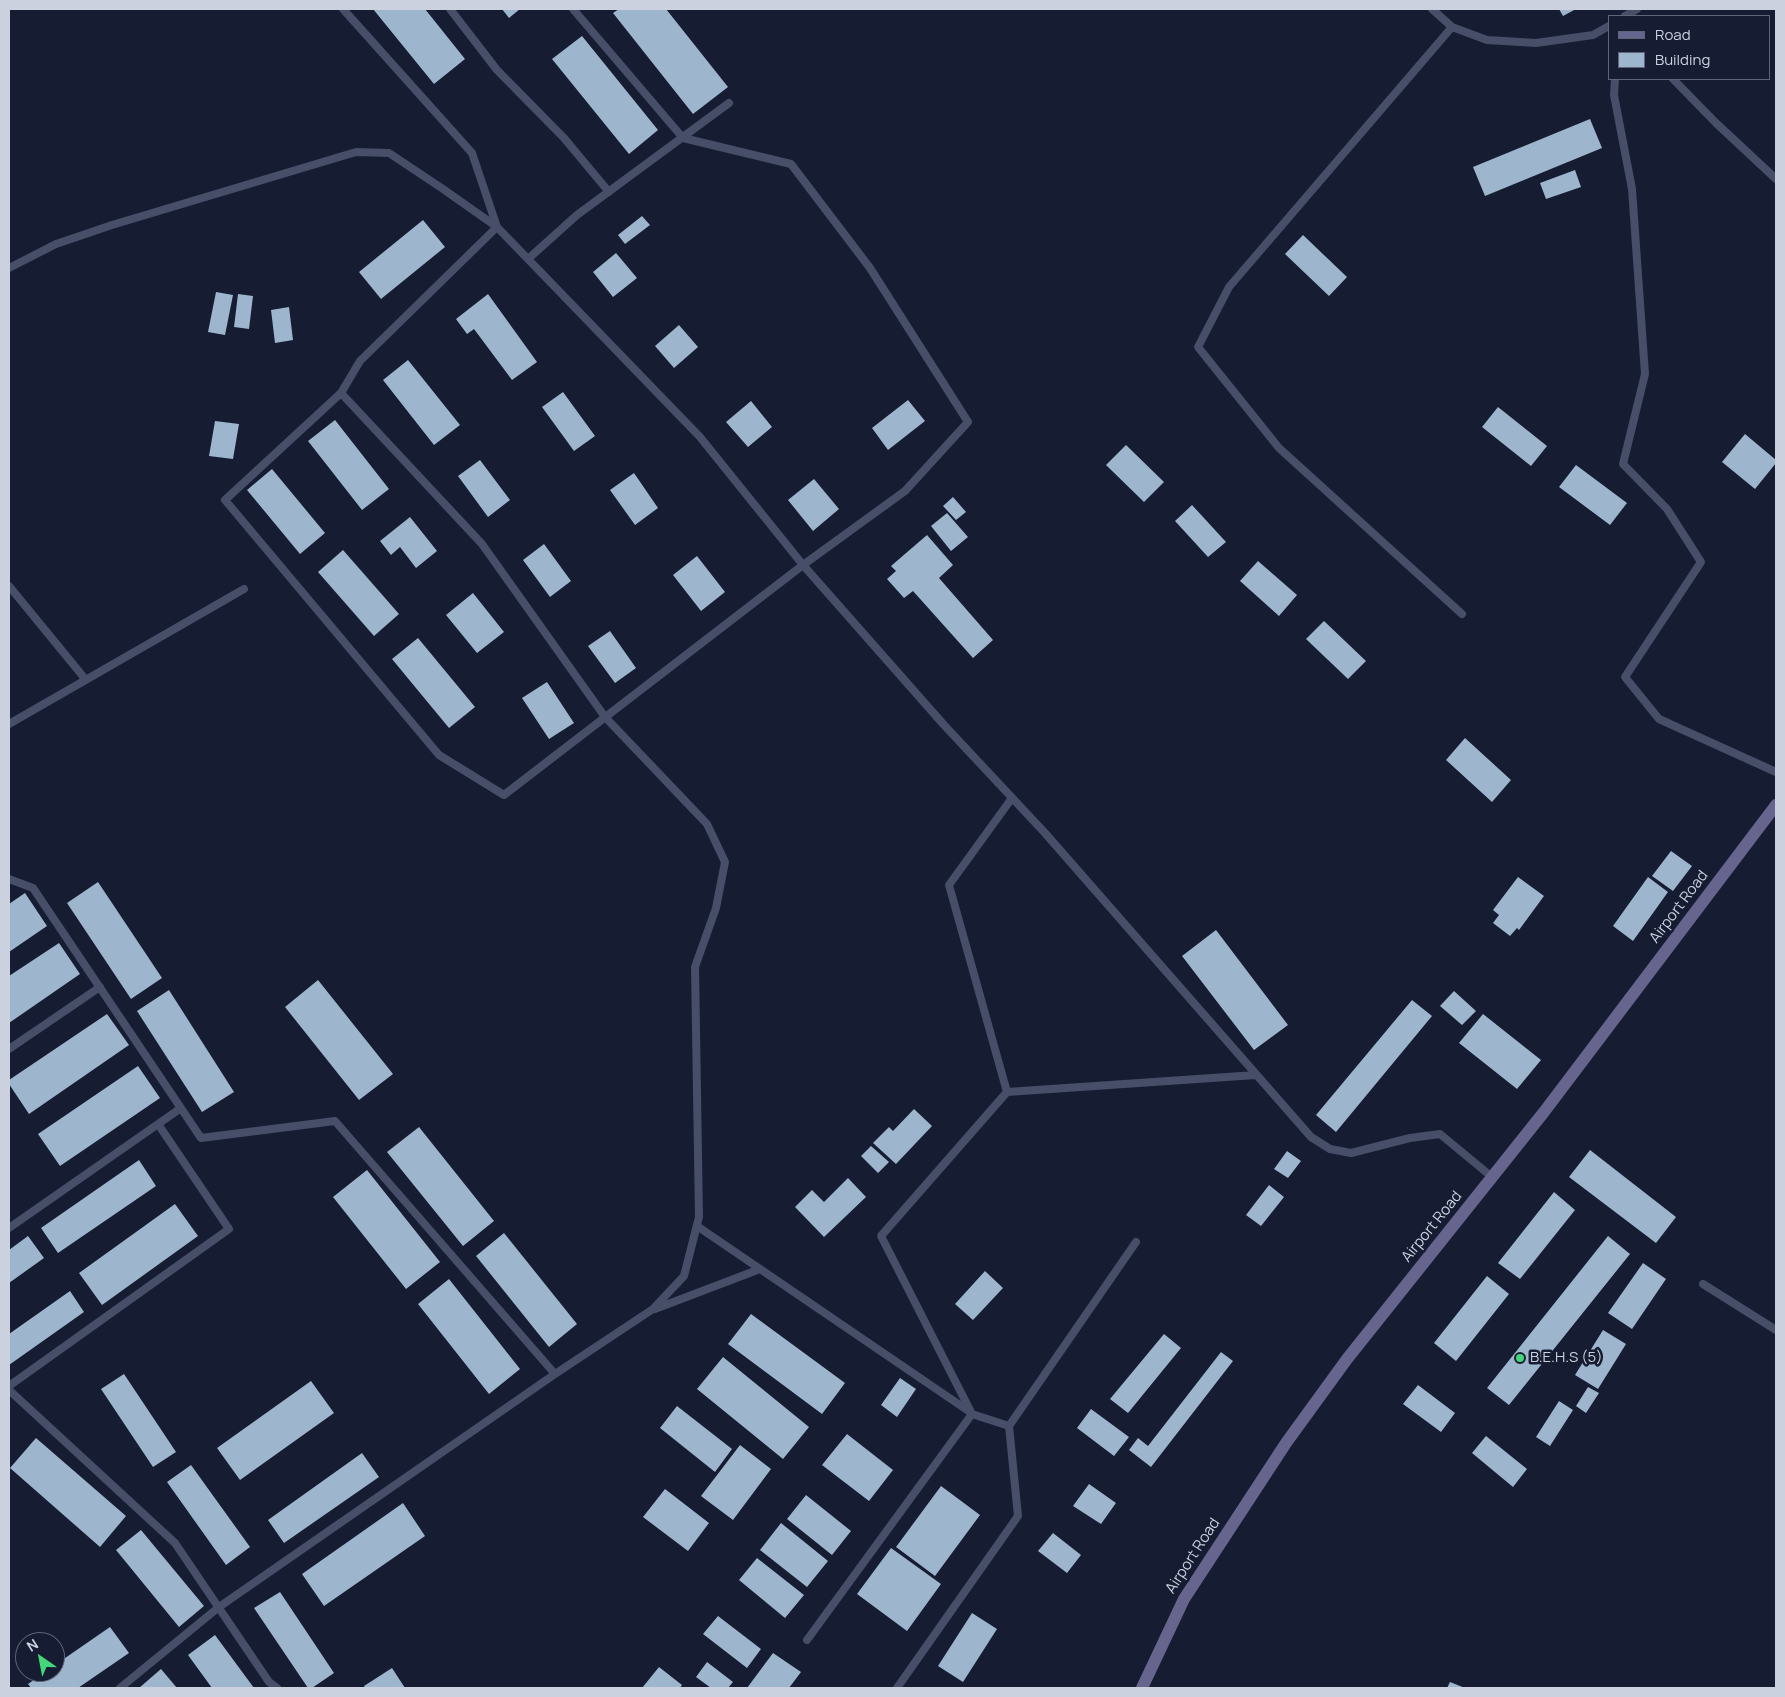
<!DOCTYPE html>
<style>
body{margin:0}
#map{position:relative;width:1785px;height:1697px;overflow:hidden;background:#161c32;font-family:Manrope,sans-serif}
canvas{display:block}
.frame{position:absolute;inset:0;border:10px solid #ccd1e0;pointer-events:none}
.legend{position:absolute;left:1608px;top:15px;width:162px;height:65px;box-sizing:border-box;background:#161c32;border:1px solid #5f6478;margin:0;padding:6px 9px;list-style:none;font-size:15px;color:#ccd1e0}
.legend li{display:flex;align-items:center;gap:10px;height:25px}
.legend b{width:25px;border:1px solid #5f6478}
.north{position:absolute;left:15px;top:1632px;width:50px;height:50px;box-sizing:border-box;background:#161c32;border:1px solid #5f6478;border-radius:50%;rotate:327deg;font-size:14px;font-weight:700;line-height:20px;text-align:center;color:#ccd1e0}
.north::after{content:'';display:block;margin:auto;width:18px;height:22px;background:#44d77a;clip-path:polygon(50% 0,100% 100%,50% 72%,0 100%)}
</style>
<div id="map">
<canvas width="1785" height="1697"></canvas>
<div class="frame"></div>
<ul class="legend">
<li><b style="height:6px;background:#66658e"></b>Road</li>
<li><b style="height:14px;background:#9db6ce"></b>Building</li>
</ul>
<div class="north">N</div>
</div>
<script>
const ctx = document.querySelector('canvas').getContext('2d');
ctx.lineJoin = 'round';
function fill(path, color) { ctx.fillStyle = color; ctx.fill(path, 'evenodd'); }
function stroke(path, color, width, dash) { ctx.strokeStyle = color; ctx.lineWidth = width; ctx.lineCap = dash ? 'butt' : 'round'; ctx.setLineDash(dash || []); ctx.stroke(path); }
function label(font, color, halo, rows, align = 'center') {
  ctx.font = font + ' Manrope,sans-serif'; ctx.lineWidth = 5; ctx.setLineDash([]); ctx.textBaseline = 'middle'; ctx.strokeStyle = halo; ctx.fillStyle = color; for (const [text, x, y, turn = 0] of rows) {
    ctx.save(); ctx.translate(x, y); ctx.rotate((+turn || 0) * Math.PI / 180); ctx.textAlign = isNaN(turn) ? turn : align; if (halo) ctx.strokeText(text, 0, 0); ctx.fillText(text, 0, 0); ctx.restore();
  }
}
fill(new Path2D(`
 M 373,9 L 425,9 L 465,59 L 434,84 Z
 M 502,9 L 520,9 L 509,18 Z
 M 619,9 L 666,9 L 728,87 L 693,114 L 613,13 Z
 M 1559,9 L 1576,9 L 1563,16 Z
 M 582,36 L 658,130 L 629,154 L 552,59 Z
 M 1590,119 L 1602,148 L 1485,196 L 1473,167 Z
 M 1575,170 L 1581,187 L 1546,199 L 1540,183 Z
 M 642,216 L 650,225 L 625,244 L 618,235 Z
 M 423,220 L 445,247 L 381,299 L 359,272 Z
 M 1303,235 L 1347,277 L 1329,296 L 1285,254 Z
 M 616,253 L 637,278 L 613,297 L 593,272 Z
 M 216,292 L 233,295 L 225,335 L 208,332 Z
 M 238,294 L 253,296 L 249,329 L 234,327 Z
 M 488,294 L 537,362 L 512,380 L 474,329 L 467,334 L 456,319 Z
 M 289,307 L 293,340 L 275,343 L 271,310 Z
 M 679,325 L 698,347 L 674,368 L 655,346 Z
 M 408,360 L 460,425 L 434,445 L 383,380 Z
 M 563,392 L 595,436 L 574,451 L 542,407 Z
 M 908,400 L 925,421 L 888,450 L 872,428 Z
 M 751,401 L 772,427 L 748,447 L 726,422 Z
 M 1498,407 L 1547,446 L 1531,466 L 1482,427 Z
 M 335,420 L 389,489 L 362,510 L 308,441 Z
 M 215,421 L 239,424 L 233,459 L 209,456 Z
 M 1745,434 L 1776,460 L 1776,463 L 1755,489 L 1722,462 Z
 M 1126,445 L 1164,482 L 1144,502 L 1106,465 Z
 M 480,460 L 510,500 L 488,517 L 458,476 Z
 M 1576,465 L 1627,503 L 1610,525 L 1559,487 Z
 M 272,469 L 325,533 L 300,554 L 247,490 Z
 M 634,473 L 658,508 L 635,525 L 610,490 Z
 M 814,479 L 839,509 L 813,531 L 788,500 Z
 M 953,497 L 966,512 L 956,520 L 943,506 Z
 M 1192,505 L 1226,542 L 1208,557 L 1175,521 Z
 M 947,513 L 968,537 L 951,551 L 931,526 Z
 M 410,517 L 437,551 L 416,568 L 400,547 L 391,555 L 380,541 Z
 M 927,535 L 953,565 L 939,578 L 993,640 L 973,658 L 913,591 L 904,598 L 887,579 L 896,571 L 891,566 Z
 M 544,544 L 571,581 L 550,597 L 523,560 Z
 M 343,550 L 399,614 L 374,636 L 318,572 Z
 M 697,556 L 725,592 L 701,611 L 673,575 Z
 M 1258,561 L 1297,595 L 1279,616 L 1240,581 Z
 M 473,593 L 504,632 L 477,653 L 446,615 Z
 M 1324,621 L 1366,661 L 1348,679 L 1306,639 Z
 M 610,631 L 636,668 L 615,683 L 588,646 Z
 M 418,638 L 475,707 L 449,728 L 392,659 Z
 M 547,682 L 574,723 L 549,739 L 522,698 Z
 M 1465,738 L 1511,780 L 1492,802 L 1446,760 Z
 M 1671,851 L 1692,866 L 1673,891 L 1652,876 Z
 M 1518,877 L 1544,896 L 1519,930 L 1517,928 L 1510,936 L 1493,923 L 1499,915 L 1493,910 Z
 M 1648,877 L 1668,892 L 1633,941 L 1613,926 Z
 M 98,882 L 162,978 L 131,999 L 67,903 Z
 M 25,893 L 47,926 L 9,952 L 9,904 Z
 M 1216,930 L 1288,1025 L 1254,1050 L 1182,956 Z
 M 59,943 L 80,974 L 9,1023 L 9,976 Z
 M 318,980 L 393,1074 L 359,1100 L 285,1007 Z
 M 169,990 L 234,1092 L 202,1112 L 137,1011 Z
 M 1454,991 L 1476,1011 L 1462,1025 L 1440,1006 Z
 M 1412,1000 L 1432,1016 L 1336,1132 L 1316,1115 Z
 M 107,1014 L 129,1045 L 29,1114 L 9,1084 L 9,1080 Z
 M 1483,1014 L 1541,1060 L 1517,1089 L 1459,1043 Z
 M 138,1066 L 160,1098 L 60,1166 L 38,1134 Z
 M 914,1109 L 932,1126 L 896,1164 L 873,1143 L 889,1127 L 893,1131 Z
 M 419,1127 L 494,1221 L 463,1246 L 387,1152 Z
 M 871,1146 L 889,1162 L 878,1173 L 861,1156 Z
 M 1590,1150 L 1676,1217 L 1656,1243 L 1569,1177 Z
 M 1287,1151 L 1301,1161 L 1288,1178 L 1274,1169 Z
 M 139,1160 L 156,1186 L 58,1253 L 41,1228 Z
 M 367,1170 L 440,1262 L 406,1289 L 333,1197 Z
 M 848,1178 L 866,1197 L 824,1237 L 795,1207 L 812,1190 L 824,1202 Z
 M 1269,1185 L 1284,1197 L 1261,1226 L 1246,1215 Z
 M 1554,1192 L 1575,1210 L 1520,1279 L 1498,1263 Z
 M 175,1204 L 198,1236 L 102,1305 L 79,1273 Z
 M 504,1233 L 577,1324 L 549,1347 L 476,1256 Z
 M 28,1236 L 44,1258 L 9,1283 L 9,1250 Z
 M 1608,1236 L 1630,1254 L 1509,1405 L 1487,1388 Z
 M 1643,1263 L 1666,1279 L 1632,1329 L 1608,1313 Z
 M 985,1271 L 1003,1288 L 973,1320 L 955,1304 Z
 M 1487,1276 L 1509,1294 L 1456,1361 L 1434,1343 Z
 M 449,1279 L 520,1369 L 489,1394 L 418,1304 Z
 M 70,1291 L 84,1312 L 9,1365 L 9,1334 Z
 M 751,1314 L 845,1383 L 822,1414 L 728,1344 Z
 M 1603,1330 L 1626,1344 L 1598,1389 L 1575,1375 Z
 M 1164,1334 L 1181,1348 L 1128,1413 L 1110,1399 Z
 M 1221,1352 L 1233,1361 L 1151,1467 L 1129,1450 L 1138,1438 L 1148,1446 Z
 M 723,1357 L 809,1427 L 783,1459 L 697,1389 Z
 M 124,1374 L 176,1452 L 153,1467 L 101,1389 Z
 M 900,1378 L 916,1389 L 897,1417 L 881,1405 Z
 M 311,1381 L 334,1413 L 240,1480 L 217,1448 Z
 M 1418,1385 L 1455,1413 L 1441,1432 L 1403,1404 Z
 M 1588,1387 L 1599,1393 L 1586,1413 L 1576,1406 Z
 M 1559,1401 L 1573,1410 L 1550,1446 L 1536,1437 Z
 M 677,1406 L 732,1449 L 715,1472 L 660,1428 Z
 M 1091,1409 L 1129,1437 L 1114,1456 L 1077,1428 Z
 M 847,1434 L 893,1470 L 869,1501 L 822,1465 Z
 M 1486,1436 L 1527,1469 L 1513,1487 L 1472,1453 Z
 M 36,1438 L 126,1516 L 100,1547 L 10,1468 Z
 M 740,1445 L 771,1469 L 733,1520 L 701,1496 Z
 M 362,1453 L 379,1477 L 284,1543 L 268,1520 Z
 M 191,1465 L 250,1547 L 226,1565 L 167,1482 Z
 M 1089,1484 L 1116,1503 L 1101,1524 L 1073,1506 Z
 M 941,1486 L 980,1515 L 935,1576 L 896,1547 Z
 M 665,1489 L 709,1523 L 688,1551 L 643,1517 Z
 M 806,1495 L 851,1531 L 832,1555 L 787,1519 Z
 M 403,1503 L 425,1536 L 324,1606 L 302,1574 Z
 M 781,1523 L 828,1561 L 807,1587 L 760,1550 Z
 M 141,1530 L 204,1606 L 179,1627 L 116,1550 Z
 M 1053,1533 L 1081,1555 L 1067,1573 L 1038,1551 Z
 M 891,1548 L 941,1584 L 907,1631 L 857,1594 Z
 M 757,1558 L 804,1595 L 785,1618 L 739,1580 Z
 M 280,1592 L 334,1673 L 312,1688 L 308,1688 L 254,1608 Z
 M 972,1613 L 997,1629 L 963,1682 L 938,1666 Z
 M 718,1616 L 761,1649 L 747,1668 L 703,1634 Z
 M 110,1627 L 129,1653 L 78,1688 L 31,1688 L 28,1684 L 45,1672 L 55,1672 L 55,1665 Z
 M 215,1635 L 254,1688 L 212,1688 L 188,1655 Z
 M 773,1653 L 801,1672 L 789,1688 L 747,1688 Z
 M 707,1662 L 733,1682 L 728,1688 L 711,1688 L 696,1677 Z
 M 659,1667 L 682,1685 L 680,1688 L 642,1688 Z
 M 392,1668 L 405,1688 L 365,1688 L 364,1686 Z
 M 161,1669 L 177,1688 L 139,1688 Z
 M 1450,1682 L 1465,1688 L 1447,1688 Z`), '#9db6ce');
stroke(new Path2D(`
 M 343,9 L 472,153 L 497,227 L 360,361 L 341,393 L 225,500 L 439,755 L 504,795 L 803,565 L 905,491 L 968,422 L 870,268 L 791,164 L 683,138 L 573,9
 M 450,9 L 497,70 L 564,138 L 609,192
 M 1432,9 L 1452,27 L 1487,40 L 1536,43 L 1593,35 L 1609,26
 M 1625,16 L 1637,9
 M 1452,27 L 1229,287 L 1198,347 L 1279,448 L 1462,614
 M 1615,79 L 1614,95 L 1632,189 L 1645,374 L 1623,464 L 1667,509 L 1701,562 L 1625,677 L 1659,719 L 1776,772
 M 1673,79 L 1716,123 L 1776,179
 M 528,259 L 577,215 L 729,103
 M 9,268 L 56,244 L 112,225 L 356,152 L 389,153 L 443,189 L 497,227 L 700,437 L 803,565 L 944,725 L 1045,833 L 1311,1137 L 1330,1149 L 1351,1153 L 1410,1138 L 1440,1134 L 1492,1177
 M 9,586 L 86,680
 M 9,724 L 244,589
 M 9,879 L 33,888 L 201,1138 L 335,1121 L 555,1374
 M 9,1049 L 100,987
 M 1007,1092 L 1256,1075
 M 697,1226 L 970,1412
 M 9,1228 L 181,1108
 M 1703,1284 L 1776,1330
 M 655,1309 L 760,1269
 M 9,1386 L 229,1229 L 158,1124
 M 9,1390 L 175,1543 L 269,1682 L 277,1688
 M 972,1414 L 881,1236 L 1007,1092 L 949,885 L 1012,798
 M 807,1640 L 972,1414 L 1009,1426 L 1136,1242
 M 120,1688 L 219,1607 L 555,1374 L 653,1309 L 684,1276 L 699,1217 L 695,967 L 716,908 L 725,862 L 707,824 L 605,717 L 482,544 L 341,393
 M 897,1688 L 1018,1516 L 1009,1426`), '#464e68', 8);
stroke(new Path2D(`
 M 1142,1688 L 1184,1599 L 1286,1443 L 1347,1359 L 1544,1112 L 1776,805`), '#66658e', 12);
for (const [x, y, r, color] of [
 [1520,1358,5,"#44d77a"]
]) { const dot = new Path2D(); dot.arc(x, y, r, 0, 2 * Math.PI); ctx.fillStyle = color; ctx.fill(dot); stroke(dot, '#161c32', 2); }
label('15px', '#ccd1e0', '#161c32', [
 ["Airport Road",1679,907,-53],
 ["Airport Road",1432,1227,-51],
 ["Airport Road",1193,1556,-57]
]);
label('15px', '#ccd1e0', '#161c32', [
 ["B.E.H.S (5)",1530,1358]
], 'left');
</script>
